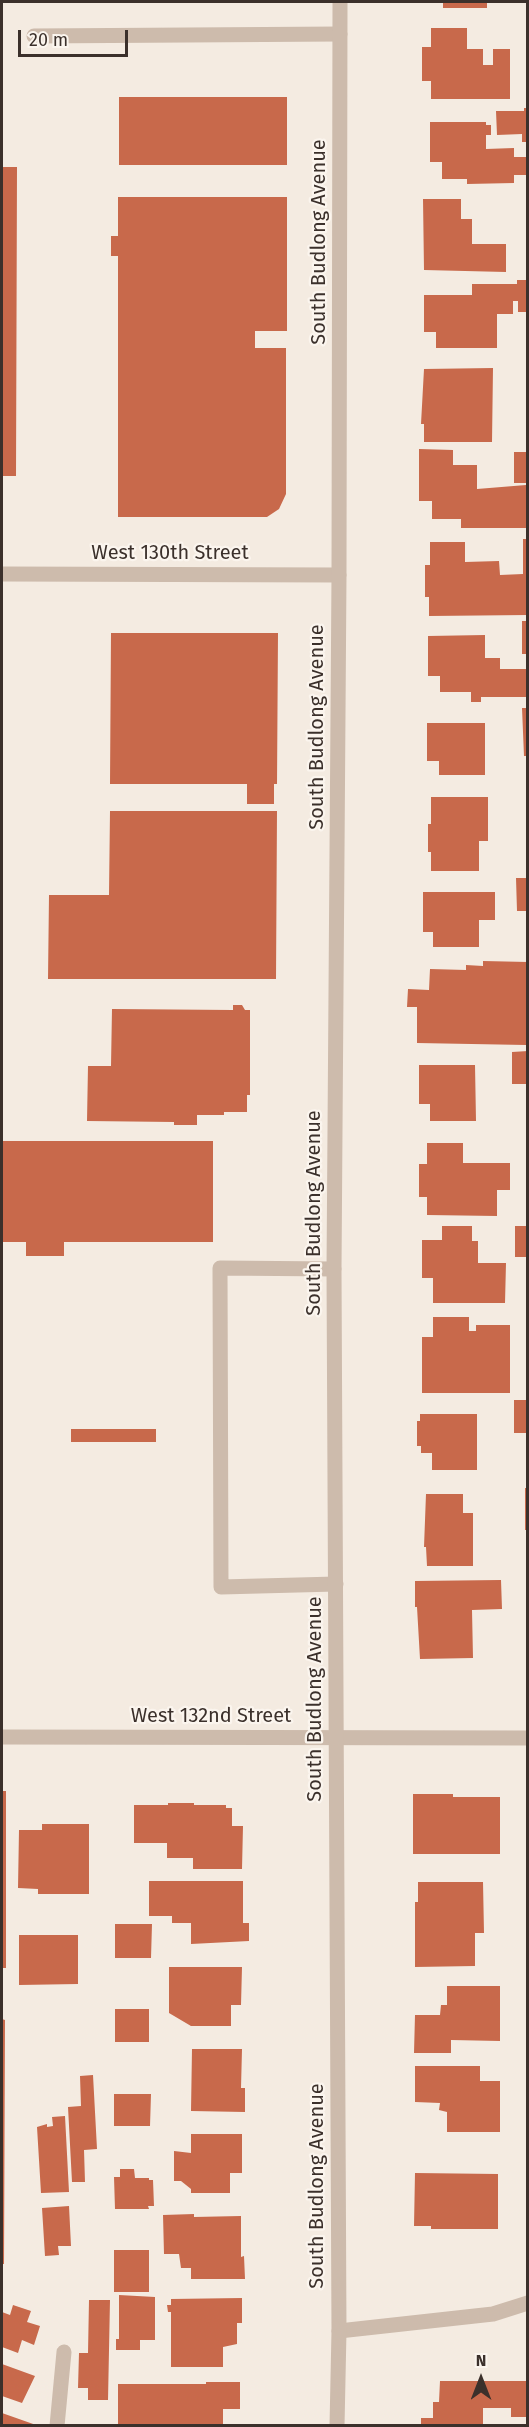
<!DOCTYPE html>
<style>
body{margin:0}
#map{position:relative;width:529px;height:2427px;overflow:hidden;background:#f4ebe1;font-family:"Fira Sans",sans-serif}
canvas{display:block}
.frame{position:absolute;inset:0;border:3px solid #3b302b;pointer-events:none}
.north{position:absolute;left:451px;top:2349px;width:60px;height:60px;-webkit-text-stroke:4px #fbf5ee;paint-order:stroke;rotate:0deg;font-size:16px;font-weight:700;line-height:24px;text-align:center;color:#3b302b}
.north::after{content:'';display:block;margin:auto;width:21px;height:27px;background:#3b302b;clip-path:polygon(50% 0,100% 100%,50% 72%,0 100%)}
.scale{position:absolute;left:18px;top:30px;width:110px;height:27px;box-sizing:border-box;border:3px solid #3b302b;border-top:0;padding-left:8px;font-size:18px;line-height:21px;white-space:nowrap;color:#3b302b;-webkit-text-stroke:4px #fbf5ee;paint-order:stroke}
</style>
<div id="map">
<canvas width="529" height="2427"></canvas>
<div class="frame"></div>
<div class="north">N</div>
<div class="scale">20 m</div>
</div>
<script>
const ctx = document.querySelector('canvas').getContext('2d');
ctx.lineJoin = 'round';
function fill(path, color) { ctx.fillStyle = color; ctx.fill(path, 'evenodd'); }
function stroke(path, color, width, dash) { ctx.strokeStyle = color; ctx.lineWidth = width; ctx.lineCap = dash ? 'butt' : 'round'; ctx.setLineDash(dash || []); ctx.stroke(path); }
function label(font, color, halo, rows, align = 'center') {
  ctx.font = font + ' "Fira Sans",sans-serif'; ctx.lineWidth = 4.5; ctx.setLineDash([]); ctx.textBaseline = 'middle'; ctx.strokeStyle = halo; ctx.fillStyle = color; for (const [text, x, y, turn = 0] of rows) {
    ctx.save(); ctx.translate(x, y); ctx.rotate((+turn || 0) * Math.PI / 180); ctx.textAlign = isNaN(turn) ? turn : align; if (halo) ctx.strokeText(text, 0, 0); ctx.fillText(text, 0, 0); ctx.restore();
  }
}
fill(new Path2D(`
 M 443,2 L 487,2 L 487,8 L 443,8 Z
 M 431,28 L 467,28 L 467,49 L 483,49 L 483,65 L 493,65 L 493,49 L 510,49 L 510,99 L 431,99 L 431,81 L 422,81 L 422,47 L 431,47 Z
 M 119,97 L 287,97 L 287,165 L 119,165 Z
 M 524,108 L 528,108 L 528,142 L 522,142 L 522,134 L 497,135 L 496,111 L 524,111 Z
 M 430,122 L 486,122 L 486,125 L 491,125 L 491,135 L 486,135 L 486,149 L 514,148 L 514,157 L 528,157 L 528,175 L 514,175 L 514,183 L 467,184 L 467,179 L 442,179 L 442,162 L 430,162 Z
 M 2,167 L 17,167 L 16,476 L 2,476 Z
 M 118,197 L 287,197 L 287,331 L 255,331 L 255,348 L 286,348 L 286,494 L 279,509 L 267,517 L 118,517 L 118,256 L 111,256 L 111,236 L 118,236 Z
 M 423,199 L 461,199 L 461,219 L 472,219 L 472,244 L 506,244 L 506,272 L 424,270 Z
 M 517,280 L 528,280 L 528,312 L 518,312 L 518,301 L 513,301 L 513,314 L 497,314 L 497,348 L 436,348 L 436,332 L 424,332 L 424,295 L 472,295 L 472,284 L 517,284 Z
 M 493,368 L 492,442 L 424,442 L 424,424 L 421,424 L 424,369 Z
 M 419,449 L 453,450 L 453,465 L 477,465 L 477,489 L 526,485 L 526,528 L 461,528 L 461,519 L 432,519 L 432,501 L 419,501 Z
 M 514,452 L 528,452 L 528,483 L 514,483 Z
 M 523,539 L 528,539 L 528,615 L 429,616 L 429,597 L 425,597 L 425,565 L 430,565 L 430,542 L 465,542 L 465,562 L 499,561 L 500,575 L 523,574 Z
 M 522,621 L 528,621 L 528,654 L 522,654 Z
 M 111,633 L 278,633 L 277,784 L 274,784 L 274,804 L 247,804 L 247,784 L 110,784 Z
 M 485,635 L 485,658 L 500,658 L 500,669 L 528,669 L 528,697 L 481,697 L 481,702 L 471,702 L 471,692 L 440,692 L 440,676 L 428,676 L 428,636 Z
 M 522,708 L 528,708 L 528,756 L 524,756 Z
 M 427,723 L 485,723 L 485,775 L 439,775 L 439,761 L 427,761 Z
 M 431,797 L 488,797 L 488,841 L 479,841 L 479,871 L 431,871 L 431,852 L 428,852 L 428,824 L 431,824 Z
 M 110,811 L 277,811 L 276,979 L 48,979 L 49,895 L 109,895 Z
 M 516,878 L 528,878 L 528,911 L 517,911 Z
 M 423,892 L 495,892 L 495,920 L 479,920 L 479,947 L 433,947 L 433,932 L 423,932 Z
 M 483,961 L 528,962 L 526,1045 L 417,1043 L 417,1007 L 407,1007 L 408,989 L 429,990 L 430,969 L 466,970 L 466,965 L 483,966 Z
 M 233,1005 L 242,1005 L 245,1010 L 250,1010 L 250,1095 L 247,1095 L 247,1112 L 224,1112 L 224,1115 L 197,1115 L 197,1125 L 174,1125 L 174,1122 L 87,1121 L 88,1066 L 111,1066 L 112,1009 L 233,1010 Z
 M 528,1051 L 528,1084 L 512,1084 L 512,1052 Z
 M 419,1065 L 475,1065 L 476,1121 L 430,1121 L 430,1104 L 419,1104 Z
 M 2,1141 L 213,1141 L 213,1242 L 64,1242 L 64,1256 L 26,1256 L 26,1242 L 2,1242 Z
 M 427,1143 L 463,1143 L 463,1163 L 510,1163 L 510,1190 L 497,1190 L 497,1216 L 427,1215 L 427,1197 L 419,1197 L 419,1164 L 427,1164 Z
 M 442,1226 L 472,1226 L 472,1241 L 478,1241 L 478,1263 L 506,1263 L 505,1303 L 433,1303 L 433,1278 L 422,1278 L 422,1240 L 442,1240 Z
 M 515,1226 L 528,1226 L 528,1257 L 515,1257 Z
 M 433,1317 L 469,1317 L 469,1331 L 476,1331 L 476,1325 L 510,1325 L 510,1393 L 422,1393 L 422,1337 L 433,1337 Z
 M 514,1400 L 528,1400 L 528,1433 L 514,1433 Z
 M 420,1414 L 477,1414 L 477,1470 L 432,1470 L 432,1453 L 421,1453 L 421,1446 L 417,1446 L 417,1421 L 420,1421 Z
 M 71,1429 L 156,1429 L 156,1442 L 71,1442 Z
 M 525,1488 L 528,1488 L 528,1530 L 525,1530 Z
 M 426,1494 L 463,1494 L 463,1513 L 473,1513 L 473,1566 L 427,1566 L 426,1547 L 424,1547 Z
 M 501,1580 L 502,1609 L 472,1610 L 473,1658 L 420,1659 L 417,1607 L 415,1607 L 415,1581 Z
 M 2,1791 L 6,1791 L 6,1968 L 2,1968 Z
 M 413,1794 L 453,1794 L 453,1797 L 500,1797 L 500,1854 L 413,1854 Z
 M 168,1803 L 194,1803 L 194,1805 L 226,1805 L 226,1808 L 232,1808 L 232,1826 L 243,1826 L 242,1869 L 193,1869 L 193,1858 L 167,1858 L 167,1843 L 134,1843 L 134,1805 L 168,1805 Z
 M 42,1824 L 89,1824 L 89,1894 L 38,1894 L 38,1889 L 18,1888 L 19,1830 L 42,1830 Z
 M 149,1881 L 243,1881 L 243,1923 L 249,1923 L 249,1941 L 191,1944 L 191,1923 L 172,1923 L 172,1916 L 149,1916 Z
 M 418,1882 L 483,1882 L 484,1933 L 475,1933 L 475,1966 L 415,1967 L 415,1902 L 418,1902 Z
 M 115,1924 L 152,1924 L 151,1958 L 115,1958 Z
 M 19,1935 L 78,1935 L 78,1984 L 19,1985 Z
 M 169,1967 L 242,1967 L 241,2005 L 231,2005 L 231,2026 L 191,2026 L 169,2013 Z
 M 447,1986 L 500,1986 L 500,2041 L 451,2040 L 451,2053 L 414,2053 L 415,2015 L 440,2015 L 441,2005 L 447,2005 Z
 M 115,2009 L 149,2009 L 149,2042 L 115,2042 Z
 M 2,2019 L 5,2020 L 4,2264 L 2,2264 Z
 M 192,2049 L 242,2049 L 241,2088 L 245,2088 L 245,2112 L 191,2111 Z
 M 415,2066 L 480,2066 L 480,2081 L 500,2081 L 500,2132 L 447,2132 L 447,2112 L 439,2110 L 440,2103 L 415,2102 Z
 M 93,2075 L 97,2149 L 84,2150 L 85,2182 L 72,2182 L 68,2107 L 81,2106 L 80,2076 Z
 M 114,2094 L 151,2094 L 150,2126 L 114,2126 Z
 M 65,2116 L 69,2192 L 41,2193 L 37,2127 L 47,2124 L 47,2127 L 53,2126 L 52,2117 Z
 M 191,2134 L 242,2134 L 242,2173 L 230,2173 L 230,2193 L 191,2193 L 191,2189 L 181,2181 L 174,2181 L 174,2151 L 191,2153 Z
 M 120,2169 L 134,2169 L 135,2178 L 149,2178 L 149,2180 L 153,2180 L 154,2206 L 148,2206 L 149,2209 L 115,2209 L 114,2177 L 120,2177 Z
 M 415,2173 L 498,2174 L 498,2229 L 431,2229 L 431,2226 L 414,2226 Z
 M 69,2206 L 71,2246 L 58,2246 L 59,2255 L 45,2256 L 42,2208 Z
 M 194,2214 L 194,2217 L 241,2216 L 241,2257 L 244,2256 L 245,2279 L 191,2279 L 191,2268 L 181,2268 L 179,2254 L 164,2254 L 163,2215 Z
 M 114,2250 L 149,2250 L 149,2292 L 114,2292 Z
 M 119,2295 L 155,2297 L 155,2340 L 140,2340 L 140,2350 L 116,2350 L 116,2339 L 119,2339 Z
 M 242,2298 L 242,2323 L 237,2323 L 237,2344 L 223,2347 L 223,2367 L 171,2367 L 171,2312 L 168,2312 L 167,2305 L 171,2305 L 171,2299 Z
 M 89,2300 L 110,2300 L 108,2400 L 88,2400 L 88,2388 L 78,2388 L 79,2353 L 88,2353 Z
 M 13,2305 L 31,2311 L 27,2322 L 40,2326 L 34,2345 L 22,2340 L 18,2353 L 2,2347 L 2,2312 L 10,2315 Z
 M 2,2364 L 35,2376 L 22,2403 L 2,2396 Z
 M 440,2381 L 528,2381 L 528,2417 L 511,2417 L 511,2408 L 483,2408 L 483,2426 L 421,2426 L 421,2418 L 433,2418 L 433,2402 L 439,2402 Z
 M 206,2382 L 240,2382 L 240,2409 L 223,2409 L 223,2426 L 118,2426 L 118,2384 L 206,2384 Z
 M 2,2413 L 36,2425 L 36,2426 L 2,2426 Z`), '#c8694b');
stroke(new Path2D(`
 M 34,36 L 340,34
 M 334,1269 L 220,1268 L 221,1587 L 336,1584
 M 57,2426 L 64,2352`), '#cdbbac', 15);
stroke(new Path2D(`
 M 2,574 L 339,575
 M 2,1737 L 528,1738
 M 339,2331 L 493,2314 L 528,2303`), '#cdbbac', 15);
stroke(new Path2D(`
 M 337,2426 L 339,2331 L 334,1269 L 339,575 L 340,2`), '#cdbbac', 15);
label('20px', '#3b302b', '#fbf5ee', [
 ["South Budlong Avenue",319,242,-90],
 ["West 130th Street",170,553],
 ["South Budlong Avenue",317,727,-90],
 ["South Budlong Avenue",314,1213,-90],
 ["South Budlong Avenue",315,1699,-90],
 ["West 132nd Street",211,1716],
 ["South Budlong Avenue",317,2186,-90]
]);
</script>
